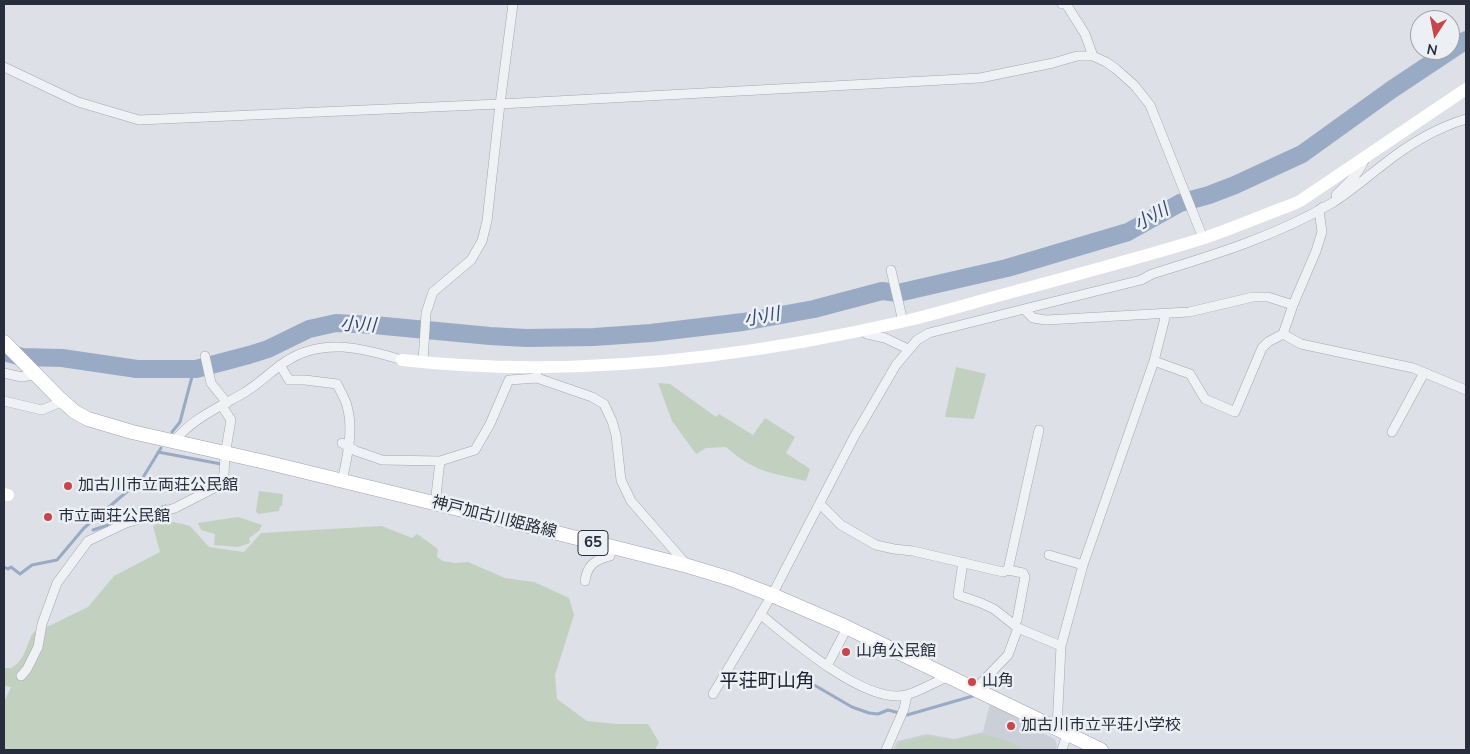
<!DOCTYPE html>
<meta charset="utf-8">
<style>
body{margin:0}
#map{position:relative;width:1470px;height:754px;overflow:hidden;background:#dde0e6;font-family:"Nunito Sans",sans-serif}
canvas{display:block}
.frame{position:absolute;inset:0;border:5px solid #272d3c;pointer-events:none}
.north{position:absolute;left:1410px;top:10px;width:50px;height:50px;box-sizing:border-box;background:#eceff4;border:1px solid #9da1aa;border-radius:50%;rotate:191deg;font-size:14px;font-weight:700;line-height:20px;text-align:center;color:#272d3c}
.north::after{content:'';display:block;margin:auto;width:18px;height:22px;background:#c8464a;clip-path:polygon(50% 0,100% 100%,50% 72%,0 100%)}
</style>
<div id="map">
<canvas width="1470" height="754"></canvas>
<div class="frame"></div>
<div class="north">N</div>
</div>
<script>
const ctx = document.querySelector('canvas').getContext('2d');
ctx.lineJoin = 'round';
function fill(path, color) { ctx.fillStyle = color; ctx.fill(path, 'evenodd'); }
function stroke(path, color, width, dash) { ctx.strokeStyle = color; ctx.lineWidth = width; ctx.lineCap = dash ? 'butt' : 'round'; ctx.setLineDash(dash || []); ctx.stroke(path); }
function label(font, color, halo, rows, align = 'center') {
  ctx.font = font + ' "Nunito Sans","Noto Sans JP",sans-serif'; ctx.lineWidth = 5; ctx.setLineDash([]); ctx.textBaseline = 'middle'; ctx.strokeStyle = halo; ctx.fillStyle = color; for (const [text, x, y, turn = 0] of rows) {
    ctx.save(); ctx.translate(x, y); ctx.rotate((+turn || 0) * Math.PI / 180); ctx.textAlign = isNaN(turn) ? turn : align; if (halo) ctx.strokeText(text, 0, 0); ctx.fillText(text, 0, 0); ctx.restore();
  }
}
fill(new Path2D(`
 M 990,703 L 1037,725 L 1038,731 L 1055,739 L 1057,746 L 1055,750 L 893,750 L 897,741 L 927,734 L 954,739 L 983,732 Z`), '#cbcfd8');
fill(new Path2D(`
 M 956,367 L 986,374 L 974,419 L 945,417 Z
 M 658,383 L 670,384 L 716,417 L 719,414 L 753,435 L 765,418 L 795,437 L 786,453 L 810,469 L 806,481 C 771,473 754,472 726,447 L 706,448 L 696,454 L 672,421 Z
 M 259,491 L 283,494 L 282,506 L 280,506 L 279,511 L 258,514 L 256,511 Z
 M 238,517 L 262,525 L 259,531 L 249,538 L 250,543 L 238,547 L 214,545 L 215,534 L 201,530 L 198,523 Z
 M 165,520 L 190,526 L 209,547 L 244,552 L 261,533 L 382,526 L 412,538 L 417,534 L 438,549 L 437,557 L 443,561 L 455,563 L 468,562 L 505,578 L 534,582 L 569,598 L 574,615 L 555,675 L 557,699 L 587,721 L 617,724 L 648,724 L 659,742 L 655,750 L 4,750 L 4,702 L 11,687 L 4,686 L 4,668 L 11,668 L 18,663 L 23,656 L 32,634 L 39,628 L 49,626 L 88,607 L 114,576 L 160,552 L 153,526 Z
 M 981,734 C 994,737 1013,741 1022,750 L 895,750 L 899,743 L 926,736 L 954,740 Z`), '#c1d0bf');
stroke(new Path2D(`
 M 172,432 L 180,422 L 194,369
 M 158,452 L 221,464
 M 141,514 L 166,506
 M 93,530 L 123,520
 M 4,567 L 8,569 L 11,567 L 20,574 L 32,565 L 57,560 L 84,528 L 142,479 L 161,448
 M 809,682 L 852,707 L 869,713 L 878,714 L 888,710 L 907,715 L 973,696`), '#99aac5', 3);
stroke(new Path2D(`
 M 4,352 L 22,357 L 62,358 L 137,369 L 196,369 L 249,355 L 268,349 L 309,329 L 336,323 L 374,325 L 490,336 L 526,338 L 594,337 L 651,333 L 743,322 L 814,309 L 882,291 L 898,293 L 1007,268 L 1128,232 L 1180,203 L 1209,195 L 1235,185 L 1302,154 L 1391,90 L 1466,40`), '#99aac5', 18);
const street = new Path2D(`
 M 1062,4 L 1066,4 L 1085,34 L 1093,56
 M 4,67 L 78,102 L 139,120 L 500,104 L 980,78 L 1053,63 L 1077,56 L 1093,56 L 1106,62 L 1116,69 L 1134,85 L 1150,105 L 1203,238
 M 1336,195 C 1347,184 1360,173 1365,158
 M 891,270 L 903,322
 M 1024,309 L 1141,280 L 1152,274 C 1214,255 1276,236 1332,203 C 1350,192 1367,177 1384,164 C 1408,145 1436,128 1466,119
 M 861,330 L 867,334 L 885,338 L 908,349
 M 1283,334 L 1301,344 L 1413,368 L 1466,390
 M 205,356 L 211,383 L 227,403
 M 1154,361 L 1190,374 L 1205,399 L 1235,412 L 1262,348 L 1268,342 L 1283,334 L 1293,305 L 1316,251 L 1322,232 L 1319,210 L 1323,207
 M 423,362 L 426,313 L 433,292 L 471,260 L 482,241 L 487,221 L 500,104 L 513,4
 M 280,365 L 289,380 L 305,380 L 337,384 C 340,391 345,398 347,406 C 354,430 347,457 342,482
 M 537,367 L 537,378 L 592,397 L 604,404 L 612,421 L 616,435 L 621,480 L 631,501 L 686,564
 M 4,373 L 22,377 L 37,374
 M 4,401 L 42,410 L 63,401
 M 1392,432 L 1424,373
 M 174,442 C 190,420 219,407 242,394 C 258,385 270,372 285,362 C 322,337 363,348 402,360
 M 342,443 L 356,451 L 382,460 L 440,461
 M 435,504 L 440,461 L 475,450 L 490,424 L 509,380 L 537,378
 M 820,504 L 841,525 L 876,545 L 894,549 L 913,551 L 1003,572 L 1008,570 L 1023,573 L 1025,577 L 1017,620 L 1014,624
 M 1049,555 L 1083,565
 M 963,562 L 958,595 L 981,603 L 994,609 L 1018,628 L 1061,646
 M 1008,570 L 1039,430
 M 585,581 C 587,565 595,560 610,556 L 611,547
 M 760,614 C 792,640 856,696 897,696 C 913,696 932,683 947,677
 M 827,666 L 847,628
 M 21,676 L 27,669 L 38,647 L 42,624 L 57,583 L 88,541 L 126,523 L 175,508 L 216,487 L 224,474 L 225,455 L 231,420 L 222,406
 M 977,691 L 981,683 L 1008,655 L 1018,628
 M 713,694 L 772,595 L 854,437 L 896,365 L 917,340 L 929,333 L 1024,309 L 1033,318 L 1046,320 L 1189,312 L 1253,297 L 1268,297 L 1293,305
 M 1057,729 L 1061,646 L 1083,565 L 1154,361 L 1166,314
 M 886,750 L 904,709 L 907,695
 M 1062,750 L 1067,734`);
const primary = new Path2D(`
 M 4,342 L 58,397 L 75,412 L 88,419 L 132,432 L 265,462 L 553,532 L 688,566 L 731,579 L 772,595 L 844,626 L 1101,750`);
stroke(street, '#a3a7b0', 10);
stroke(primary, '#9da3b2', 15);
stroke(street, '#f0f1f5', 9);
stroke(new Path2D(`
 M 402,360 C 569,379 738,359 901,322 C 940,313 978,301 1016,291 C 1078,274 1140,258 1201,239 C 1231,229 1261,216 1291,205 L 1300,201 L 1466,89
 M 4,494 L 8,495`), '#fff', 12);
stroke(primary, '#fff', 14);
for (const [x, y, r, color] of [
 [68,486,5,"#c8464a"],
 [48,517,5,"#c8464a"],
 [846,652,5,"#c8464a"],
 [972,682,5,"#c8464a"],
 [1011,726,5,"#c8464a"]
]) { const dot = new Path2D(); dot.arc(x, y, r, 0, 2 * Math.PI); ctx.fillStyle = color; ctx.fill(dot); stroke(dot, '#eceff4', 2); }
for (const [x, y, w] of [
 [593,543,30]
]) { const box = new Path2D(); box.roundRect(x - w / 2, y - 12.5, w, 25, 4); ctx.fillStyle = '#eceff4'; ctx.fill(box); stroke(box, '#272d3c', 1); }
label('bold 15px', '#272d3c', null, [
 ["65",593,543]
]);
label('16px', '#272d3c', '#eceff4', [
 ["加古川市立両荘公民館",78,486],
 ["市立両荘公民館",58,517],
 ["山角公民館",856,652],
 ["山角",982,682],
 ["加古川市立平荘小学校",1021,726]
], 'left');
label('16px', '#272d3c', '#eceff4', [
 ["神戸加古川姫路線",494,518,14]
]);
label('italic 18px', '#33476e', '#eceff4', [
 ["小川",1152,218,-29],
 ["小川",762,318,-10],
 ["小川",358,326,3]
]);
label('19px', '#1a1e2d', '#eceff4', [
 ["平荘町山角",767,682]
]);
</script>
